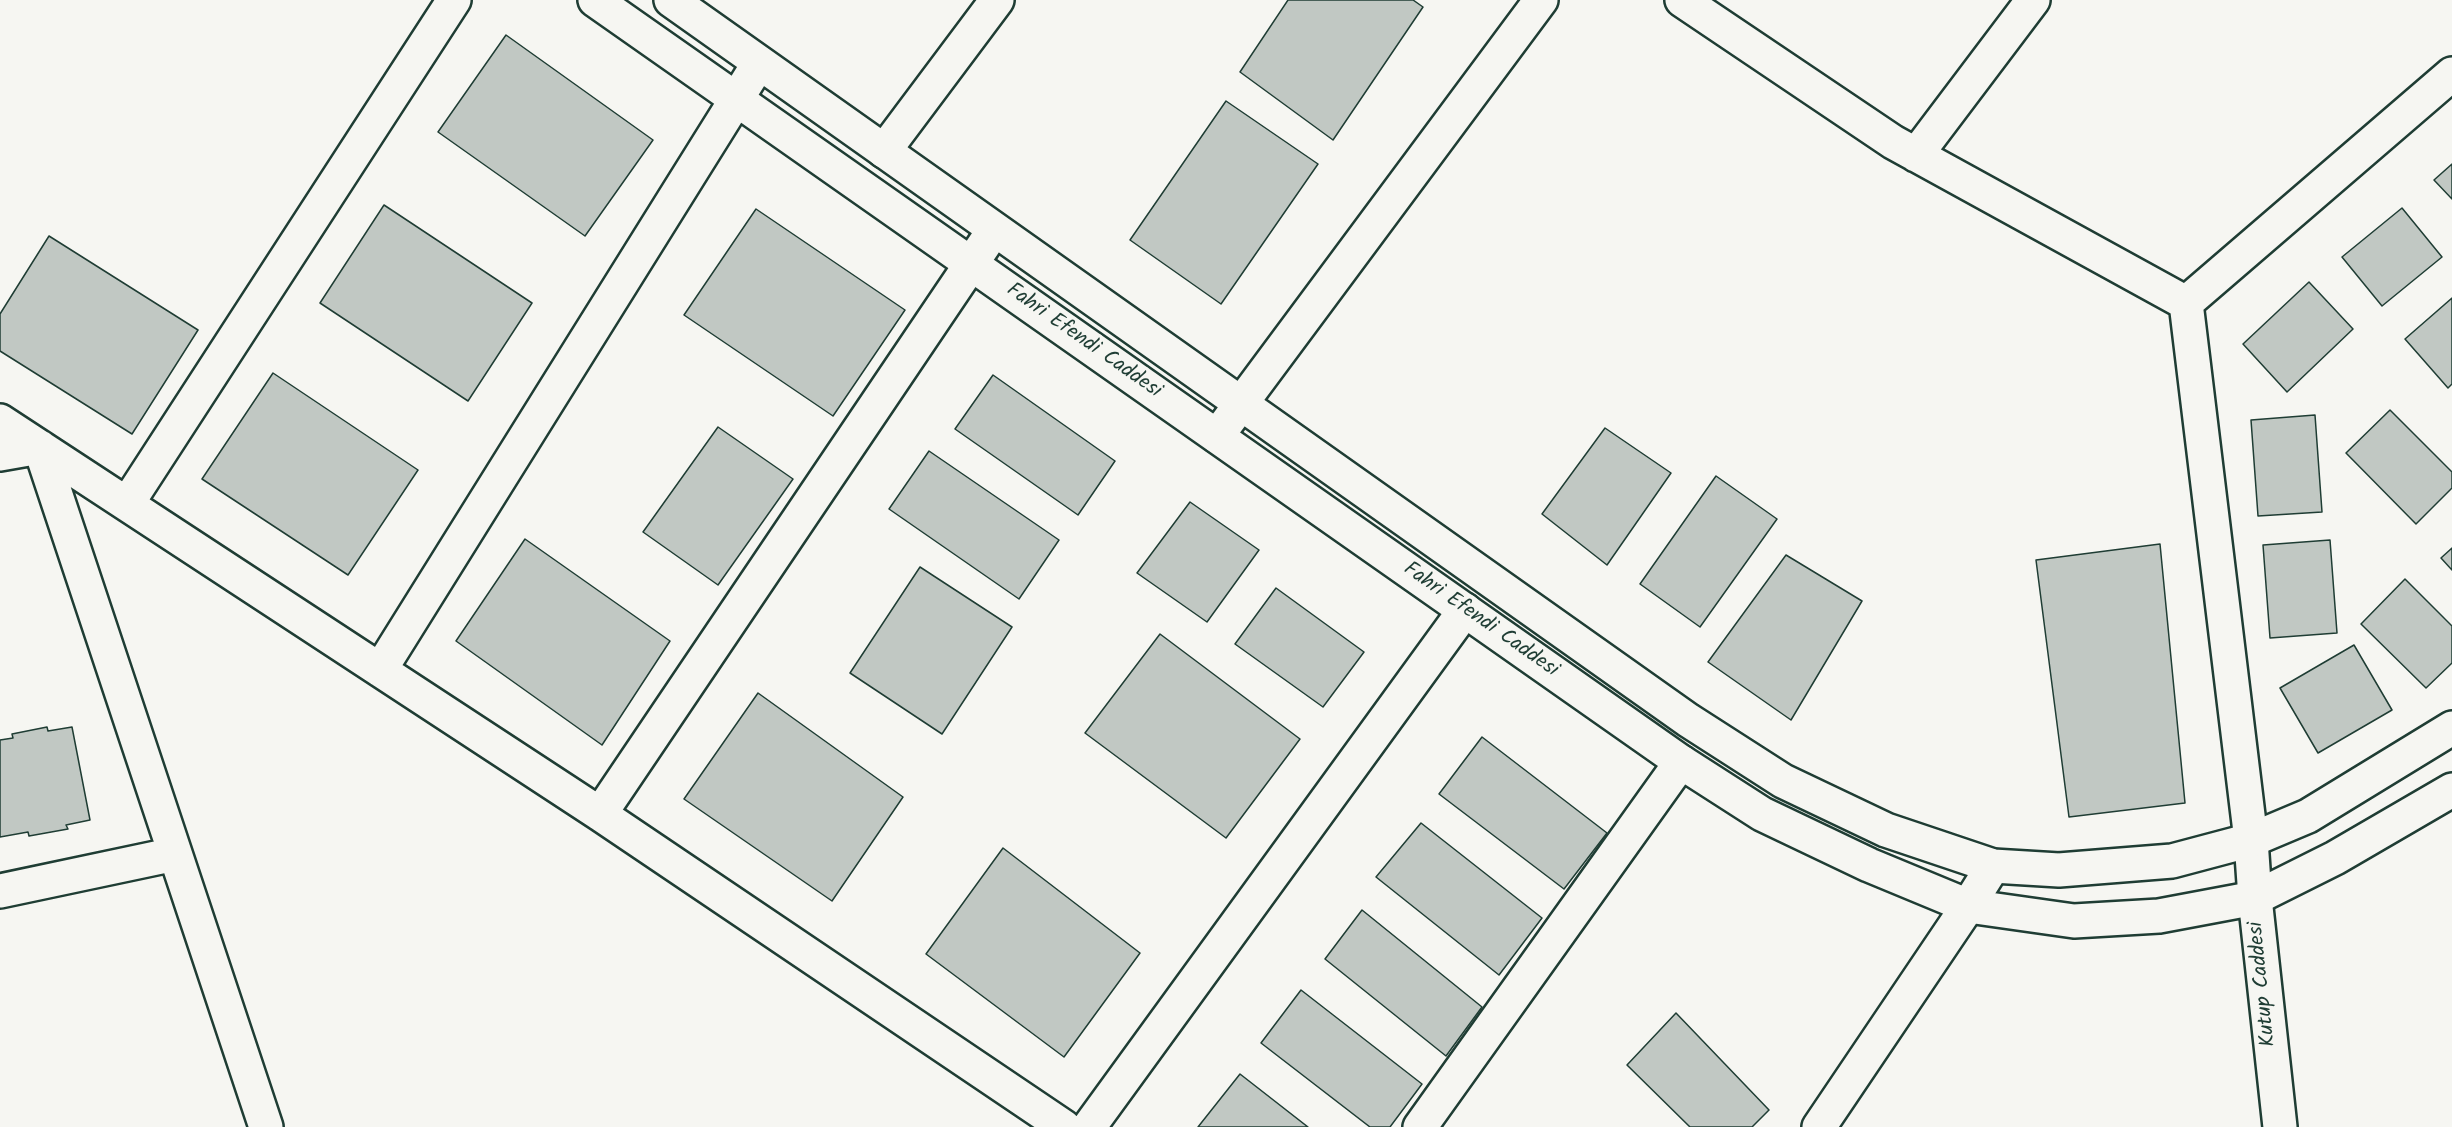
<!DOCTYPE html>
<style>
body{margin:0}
canvas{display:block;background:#f6f6f2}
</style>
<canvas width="2452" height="1127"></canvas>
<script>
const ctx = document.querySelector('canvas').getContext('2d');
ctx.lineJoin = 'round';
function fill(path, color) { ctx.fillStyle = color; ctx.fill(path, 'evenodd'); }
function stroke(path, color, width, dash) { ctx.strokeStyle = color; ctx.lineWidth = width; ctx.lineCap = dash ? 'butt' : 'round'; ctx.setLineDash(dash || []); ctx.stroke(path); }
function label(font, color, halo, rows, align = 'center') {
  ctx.font = font + ' Kalam,sans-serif'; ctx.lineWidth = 6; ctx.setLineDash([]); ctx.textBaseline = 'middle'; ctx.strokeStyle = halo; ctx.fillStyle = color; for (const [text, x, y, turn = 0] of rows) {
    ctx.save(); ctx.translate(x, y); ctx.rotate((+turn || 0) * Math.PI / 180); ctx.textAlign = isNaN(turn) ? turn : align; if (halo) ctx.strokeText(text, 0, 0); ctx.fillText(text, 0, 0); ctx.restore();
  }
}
const building = new Path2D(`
 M 1288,0 L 1413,0 L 1423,7 L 1333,140 L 1240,72 Z
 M 506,35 L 653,140 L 585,236 L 438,132 Z
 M 1226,101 L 1318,164 L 1221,304 L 1130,240 Z
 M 2452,164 L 2452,199 L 2434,180 Z
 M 384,205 L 532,303 L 468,401 L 320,303 Z
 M 2402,208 L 2442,257 L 2382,306 L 2342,257 Z
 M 756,209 L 905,310 L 833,416 L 684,315 Z
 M 49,236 L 198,330 L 132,434 L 0,351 L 0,314 Z
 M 2309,282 L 2353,329 L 2287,392 L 2243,344 Z
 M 2452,298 L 2452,384 L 2448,388 L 2405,339 Z
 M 273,373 L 418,470 L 348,575 L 202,479 Z
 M 993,375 L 1115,461 L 1078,515 L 955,429 Z
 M 2390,410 L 2452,472 L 2452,488 L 2416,524 L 2346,453 Z
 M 2315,415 L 2322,512 L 2258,516 L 2251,420 Z
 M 718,427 L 793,479 L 718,585 L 643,532 Z
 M 1605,428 L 1671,473 L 1607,565 L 1542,514 Z
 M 929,451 L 1059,540 L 1019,599 L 889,509 Z
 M 1716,476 L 1777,519 L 1700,627 L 1640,584 Z
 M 1190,502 L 1259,550 L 1207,622 L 1137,573 Z
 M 525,539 L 670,641 L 602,745 L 456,641 Z
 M 2330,540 L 2337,633 L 2270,638 L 2263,545 Z
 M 2160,544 L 2185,803 L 2069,817 L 2036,560 Z
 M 2452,548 L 2452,570 L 2441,558 Z
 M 1786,555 L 1862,601 L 1791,720 L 1708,662 Z
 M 920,567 L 1012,627 L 942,734 L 850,673 Z
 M 2405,579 L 2452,626 L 2452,663 L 2426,688 L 2361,624 Z
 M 1276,588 L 1364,652 L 1323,707 L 1235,644 Z
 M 1160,634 L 1300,739 L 1226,838 L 1085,733 Z
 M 2354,645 L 2392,710 L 2318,753 L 2280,688 Z
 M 758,693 L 903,797 L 832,901 L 684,799 Z
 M 47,727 L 48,731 L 72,727 L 90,820 L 66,825 L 68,829 L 29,836 L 28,832 L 0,837 L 0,740 L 13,738 L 12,734 Z
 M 1482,737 L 1607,833 L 1564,889 L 1439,794 Z
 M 1421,823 L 1542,918 L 1499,975 L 1376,877 Z
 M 1003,848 L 1140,953 L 1064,1057 L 926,954 Z
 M 1362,910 L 1482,1007 L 1446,1056 L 1325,959 Z
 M 1301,990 L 1422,1084 L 1390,1127 L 1370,1127 L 1261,1043 Z
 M 1676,1013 L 1769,1110 L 1752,1127 L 1690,1127 L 1627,1065 Z
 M 1240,1074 L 1308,1127 L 1198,1127 Z`);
fill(building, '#c1c8c3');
stroke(building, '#1f3d34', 1.5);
const minor = new Path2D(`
 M 1682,0 L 1893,142 L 2186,303
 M 884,151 L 997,0
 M 1916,155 L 2033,0
 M 0,421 L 600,814 L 1064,1127
 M 1217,436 L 1541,0
 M 0,454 L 40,447 L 266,1127
 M 127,504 L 454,0
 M 380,670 L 759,63
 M 600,814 L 994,230
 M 0,891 L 175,854
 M 1089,1127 L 1465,610
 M 1420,1127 L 1681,762
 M 1819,1127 L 1968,906 L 1993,866
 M 2280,1127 L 2255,898 L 2251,840 L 2186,303 L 2452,74`);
const tertiary = new Path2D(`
 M 595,0 L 1681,762 L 1762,814 L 1869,865 L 1968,906 L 2074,921 L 2159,916 L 2255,898 L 2335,858 L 2452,790
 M 671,0 L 1688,720 L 1783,781 L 1886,830 L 1993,866 L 2059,870 L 2172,861 L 2251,840 L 2308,816 L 2452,728`);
stroke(minor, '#1f3d34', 38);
stroke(tertiary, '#1f3d34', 38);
stroke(minor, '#f6f6f2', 33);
stroke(tertiary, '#f6f6f2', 33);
label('21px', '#1f3d34', '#f6f6f2', [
 ["Fahri Efendi Caddesi",1083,342,35],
 ["Fahri Efendi Caddesi",1480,621,35],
 ["Kutup Caddesi",2264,984,-96]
]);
</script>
